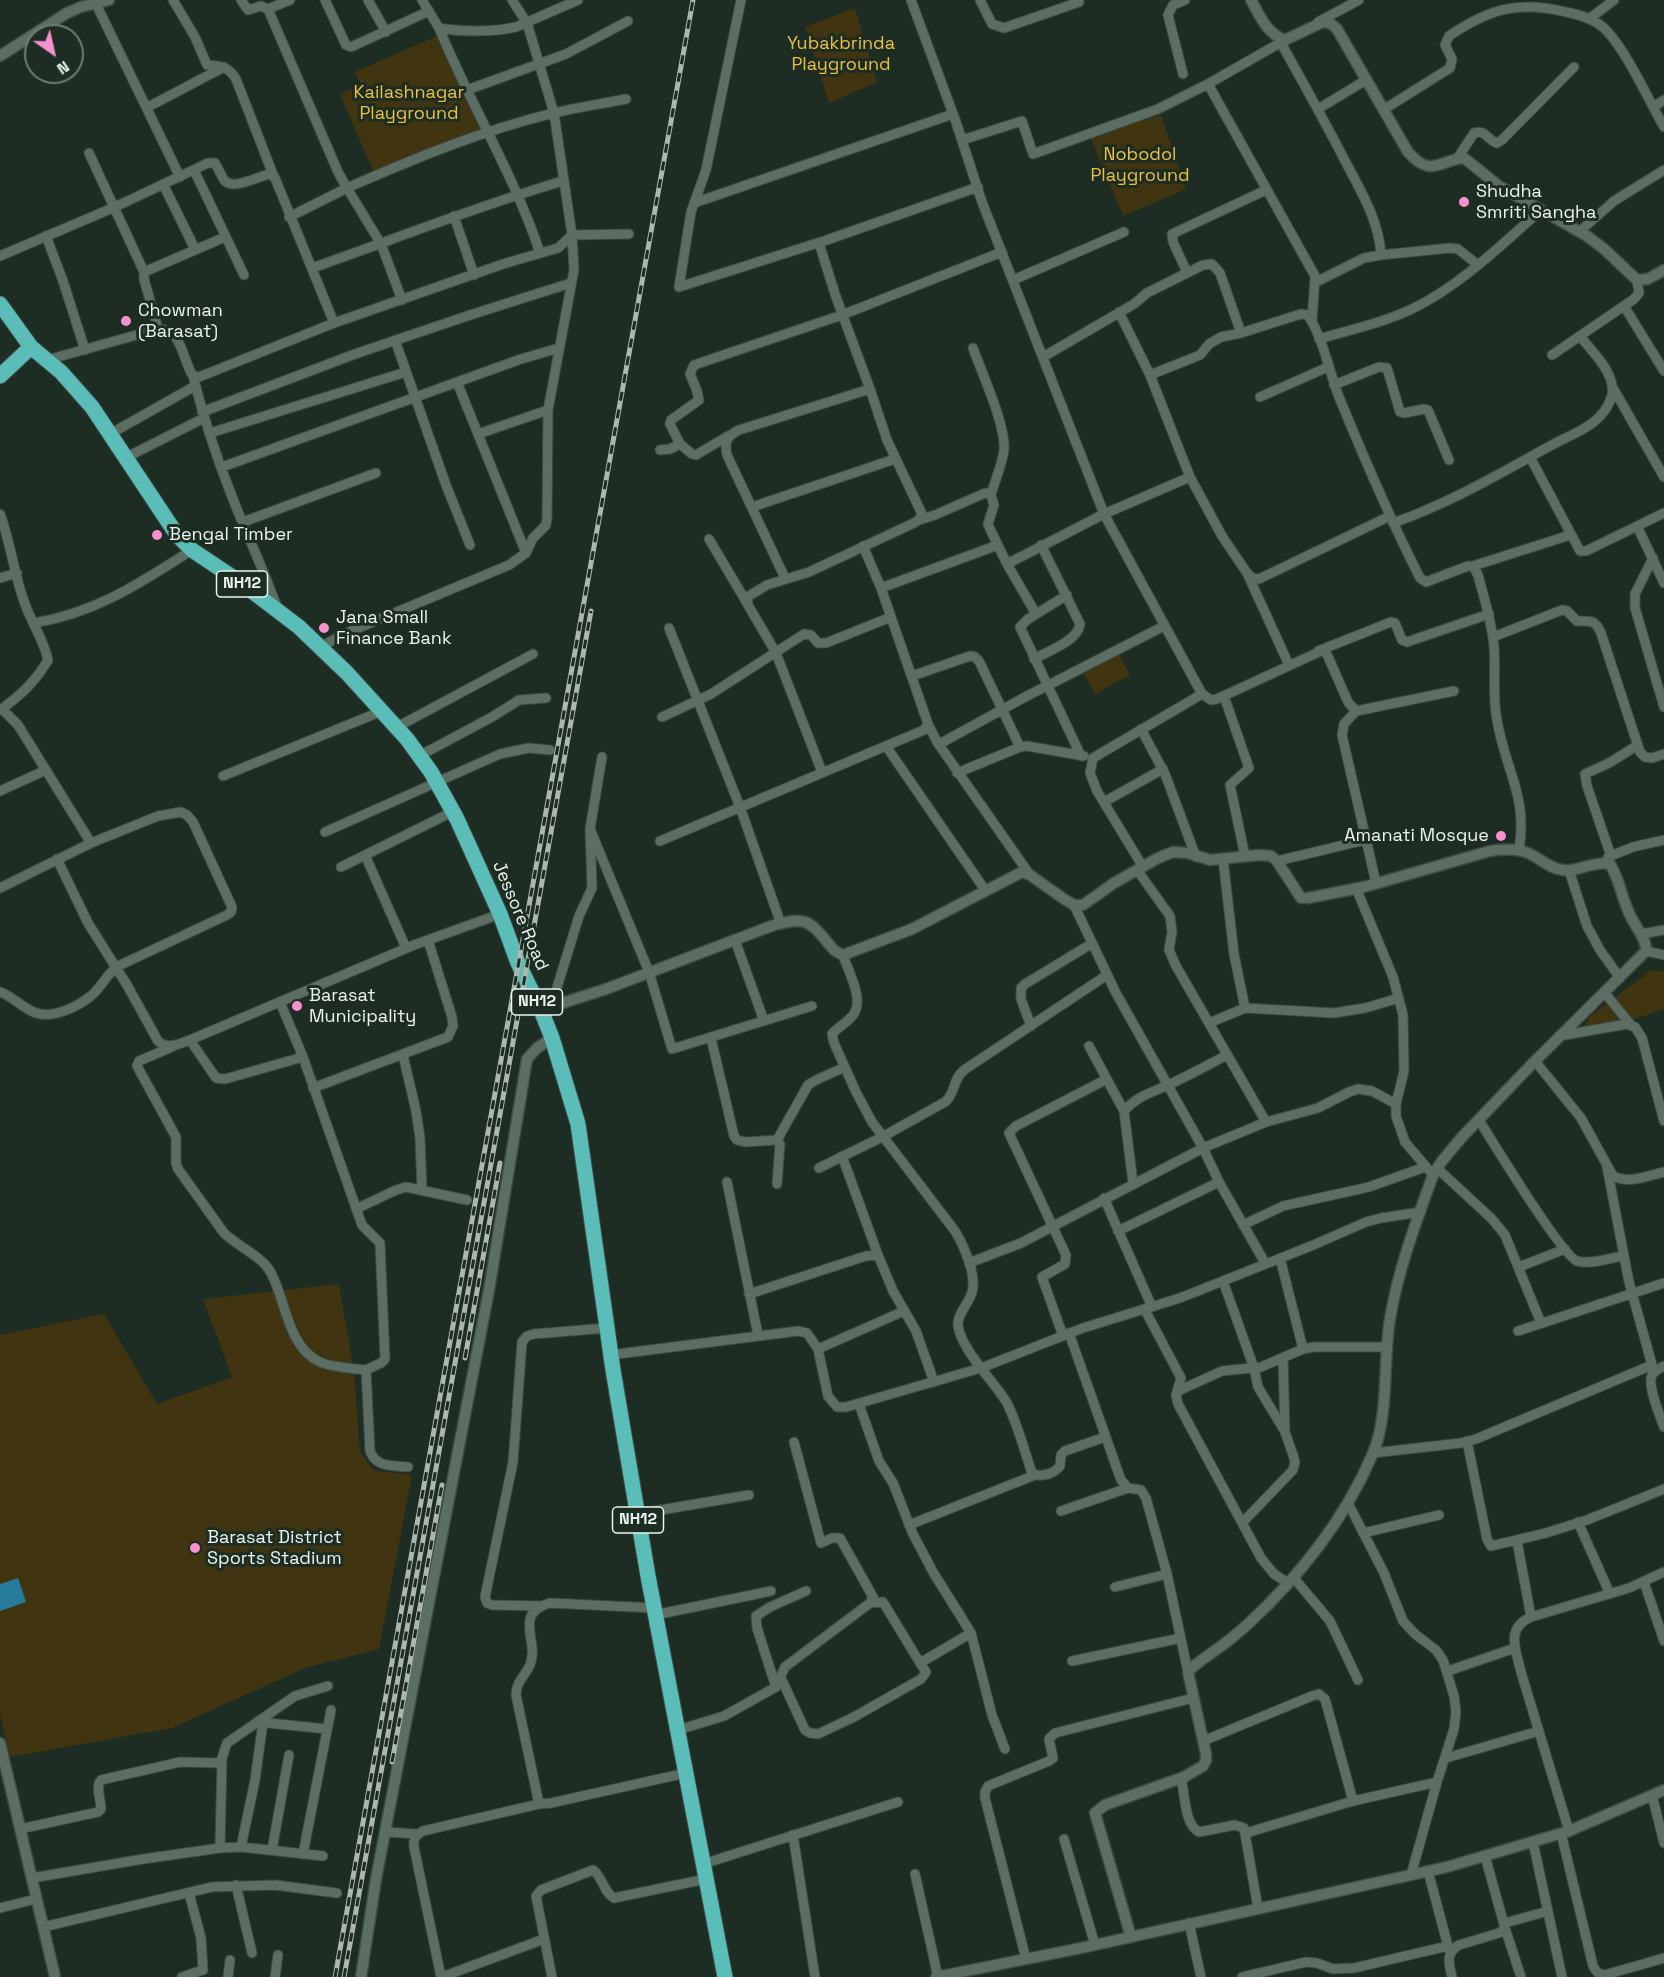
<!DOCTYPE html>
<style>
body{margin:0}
#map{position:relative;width:1664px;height:1977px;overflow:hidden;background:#1d2d23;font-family:"Space Grotesk",sans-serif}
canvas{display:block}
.north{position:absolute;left:24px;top:24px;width:60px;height:60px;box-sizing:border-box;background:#1d2d23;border:2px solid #6f7d75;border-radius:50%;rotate:146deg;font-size:16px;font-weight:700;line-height:24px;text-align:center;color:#ebf5ef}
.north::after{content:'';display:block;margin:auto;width:21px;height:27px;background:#f790cd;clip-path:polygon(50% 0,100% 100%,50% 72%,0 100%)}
</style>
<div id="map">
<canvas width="1664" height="1977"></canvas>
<div class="north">N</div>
</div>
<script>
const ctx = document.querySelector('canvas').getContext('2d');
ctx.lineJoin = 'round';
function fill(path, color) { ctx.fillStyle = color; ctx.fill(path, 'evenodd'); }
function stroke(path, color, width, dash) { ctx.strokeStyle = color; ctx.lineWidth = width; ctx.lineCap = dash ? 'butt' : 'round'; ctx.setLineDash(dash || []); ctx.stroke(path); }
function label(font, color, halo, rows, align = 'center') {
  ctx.font = font + ' "Space Grotesk",sans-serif'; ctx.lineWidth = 6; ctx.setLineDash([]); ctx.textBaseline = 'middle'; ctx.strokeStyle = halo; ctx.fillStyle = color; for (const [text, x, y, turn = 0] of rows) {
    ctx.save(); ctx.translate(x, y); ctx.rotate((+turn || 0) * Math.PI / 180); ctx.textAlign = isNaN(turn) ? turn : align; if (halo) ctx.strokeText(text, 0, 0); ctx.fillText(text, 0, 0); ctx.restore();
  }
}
fill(new Path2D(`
 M 855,8 L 877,82 L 829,103 L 805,27 Z
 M 437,36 L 481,130 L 374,173 L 340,94 L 361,85 L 355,72 Z
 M 1161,115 L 1186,189 L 1123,216 L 1090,136 Z
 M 1117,651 L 1130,675 L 1095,694 L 1081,669 Z
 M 1650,971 L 1664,971 L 1664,1009 L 1626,1022 L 1584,1027 L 1590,1016 Z
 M 339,1284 L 354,1372 L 360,1451 L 373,1470 L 412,1475 L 379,1649 L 305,1668 L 172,1728 L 10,1757 L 0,1714 L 0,1335 L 104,1314 L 157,1404 L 232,1377 L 203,1299 Z`), '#403411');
fill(new Path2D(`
 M 18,1578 L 26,1602 L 0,1611 L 0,1584 Z`), '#267a9b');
const minor = new Path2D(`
 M 173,0 L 195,37 L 207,65 C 221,66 229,67 236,79 L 274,177
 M 241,0 L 248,10 L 261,6 L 268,9 L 338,172 L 347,188 C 413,159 483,130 554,113 C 578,107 602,104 626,99
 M 325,0 L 346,45 L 351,47 L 429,11
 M 368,0 L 386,32
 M 422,0 L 439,28 C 460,32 495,32 516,27 L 578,0
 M 512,0 L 527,23 L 554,113 L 572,235 L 574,270 L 548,410 L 547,519 L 546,525 L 533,538 L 526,553
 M 911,0 L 956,122 L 982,202 L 1104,514 L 1202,694 L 1211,700 L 1217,699 L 1321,651 L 1326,652 L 1348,702 L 1356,711 L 1454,691
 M 980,0 L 992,24 L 1004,28 L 1079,2
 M 96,4 L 180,177
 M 268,9 L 290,0
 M 1589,19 L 1614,0
 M 1318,22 L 1359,0
 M 439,28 C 470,104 514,174 540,253
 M 1285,40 L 1208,84 L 1315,276 L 1312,321
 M 1281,43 C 1302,81 1323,118 1343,157 C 1359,188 1379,219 1381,255
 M 1183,74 L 1168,15 L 1173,5 L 1185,0
 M 467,90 L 566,54 L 628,21
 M 148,107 L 224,67
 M 1653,107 L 1664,100
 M 1318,109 L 1366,80
 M 1383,110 L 1450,68 L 1452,59 L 1445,45 L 1449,36 C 1489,9 1518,0 1566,12 C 1581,15 1597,20 1607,31 C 1628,54 1648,99 1664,127
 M 962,140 L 1022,121 L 1033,154 L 1158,109 L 1208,84
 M 89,153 L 144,272
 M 1457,159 L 1474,133 C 1486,129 1487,140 1497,143 L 1502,140 L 1574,67
 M 194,170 L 244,275
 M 163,184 L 195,249
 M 694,203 L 953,114
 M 454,216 L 474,275
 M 289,217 L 347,188 L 381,244 L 402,300
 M 1579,232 L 1614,201 L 1664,170
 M 46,236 L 63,281 L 85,350
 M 819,243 L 836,297 L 870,389 L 887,440 L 922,514 L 919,520 L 914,523 L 809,572 L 767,585 L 747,597 L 748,605 L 776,653 L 822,772
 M 0,256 L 115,207 L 208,163 L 215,163 C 218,168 221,175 224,180 C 233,191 258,176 270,174 L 275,178 L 334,323
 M 312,268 C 395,239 477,206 563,181
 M 1187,272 L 1173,242 L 1172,234 L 1266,190
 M 1013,280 L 1124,232
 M 1316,282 L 1364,258 L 1381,255 L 1450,248 L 1458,249 L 1478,265
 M 679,287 L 824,241 L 978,187
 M 679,287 L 691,212 L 706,170 L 741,0
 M 1624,306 L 1664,371
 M 1119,312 L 1150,375 L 1190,477 L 1222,536 L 1247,573 L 1252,578 L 1259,579 L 1390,516
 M 158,329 L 144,279 L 144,272 L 225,237
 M 1319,339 C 1350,330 1382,323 1412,309 C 1461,285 1500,246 1541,210
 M 395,340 L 446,485 L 470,545
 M 973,348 C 982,374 1006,425 1004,450 C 1002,465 995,480 991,495
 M 1552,355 L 1634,299 L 1639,293 L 1637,280
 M 1043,357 L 1134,304 L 1147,293 L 1203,265 L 1212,264 L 1220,273 L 1241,333 L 1301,314 L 1308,315 C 1323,338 1329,371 1339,397 C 1364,458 1390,519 1420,578 L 1426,582 L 1468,566 L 1473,566 L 1478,575 C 1484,598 1492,622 1494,647 C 1496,671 1492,695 1497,720 C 1505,770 1528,795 1519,850
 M 47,360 L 158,329 C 182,328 182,359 193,376 L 199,377 L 334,323 L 503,264 L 558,248 L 572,235 L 629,234
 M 1150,375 L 1200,355 L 1209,344 L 1221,337 L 1241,333
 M 193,376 C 203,416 216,456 231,494 C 246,533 264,570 278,610
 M 1334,385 L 1379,367 L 1387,368 L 1400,412 L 1404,413 L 1424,409 L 1428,410 L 1449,460
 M 1613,388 L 1664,477
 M 1260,397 L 1328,367
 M 202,412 L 355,354 L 470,315 L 571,283
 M 210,433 L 406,372
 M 110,434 L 195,386
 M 478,434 L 548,410
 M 680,444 L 670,424 L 671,420 L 699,400 L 697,391 L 690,374 L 694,365 L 842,315 L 1002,252
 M 660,450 L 670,449 L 680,444 L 692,454 L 696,455 L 728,436
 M 1530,457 L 1580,551 L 1586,551 L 1664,513
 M 125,458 L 204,418
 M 222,467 L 521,359 L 559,348
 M 752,507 L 895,459
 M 0,514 C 11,544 14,575 25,604 C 32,624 44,640 48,660 C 36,681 19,697 0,710
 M 919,520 L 935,515 L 985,493 L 991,495 L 994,505 L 988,524 L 991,531 L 1007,564 L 1036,614
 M 243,522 L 376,473
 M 1393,523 C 1448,504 1499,474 1550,446 C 1566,437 1589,429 1601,415 C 1606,410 1610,402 1612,395 C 1616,373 1592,352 1580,336
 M 1637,526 L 1664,583
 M 709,539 L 747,603
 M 1653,558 L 1635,594 L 1635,608 L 1664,707
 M 1007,564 L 1104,514 L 1190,477
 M 1473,566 L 1570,535
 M 1247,573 L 1289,665
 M 0,578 L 17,573
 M 785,578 L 727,455 C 724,442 727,436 739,430 L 870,389
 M 881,588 L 998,545
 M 1067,595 L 1028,619 L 1020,627 L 1081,756
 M 34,623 C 96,613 140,583 192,550
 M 669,628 L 740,807 L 781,924
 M 1493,637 L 1562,610 L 1567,611 L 1577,621 C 1590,621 1595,619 1601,633 L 1640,752 L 1645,757 L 1652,758 L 1664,754
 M 320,647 L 349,632 L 509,565 L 526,553 L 457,382
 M 1318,651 L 1391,622 L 1395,623 L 1402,640 L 1407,642 L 1489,614
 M 1034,659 C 1048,651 1078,641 1080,624 L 1041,545
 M 912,676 L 970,656 L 975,657 L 979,661 L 1020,747
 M 1224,696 L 1249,768 L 1230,785 L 1245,856
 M 2,709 L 18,725 L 91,843
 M 1356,711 L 1344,724 L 1342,735 L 1376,883
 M 662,717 L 711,694 L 804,634 L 811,635 L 818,643 L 826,643 L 891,617
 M 928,724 L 937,742 L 943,742 L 1027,696 L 1164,626
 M 397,727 L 533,654
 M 1141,729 L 1165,774 L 1196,857
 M 937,742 L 1030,875
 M 886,746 L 985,890
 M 419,756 L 492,717 L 519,700 L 546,698
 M 957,773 L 1020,747 L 1027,746 L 1084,756
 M 223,776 L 382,711
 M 0,791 L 46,770
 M 1104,802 L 1163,769
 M 590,829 L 649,972 L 672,1049 L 812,1006
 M 325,832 L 500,754 L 529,748 L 550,750
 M 660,841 L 924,730 L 928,724 L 926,718 L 881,588 L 863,546
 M 365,855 L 406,948
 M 1611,856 L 1587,786 L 1585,774 L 1609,763 L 1638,745
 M 1608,857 L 1633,847 L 1664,840
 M 57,859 L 88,923 L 127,985 L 158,1041 C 168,1050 178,1044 190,1040 L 414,945 L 500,914
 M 1223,859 L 1234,954 L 1245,1008
 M 1277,861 L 1365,840
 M 341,867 L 452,812
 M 1143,867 L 1097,791 L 1090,773 L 1093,758 L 1202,694
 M 1137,870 L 1170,916 L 1172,932 L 1169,950 L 1176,966 L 1266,1122
 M 1569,870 L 1587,926 L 1600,950 L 1620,978
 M 0,888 L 91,843 L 158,816 L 181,812 L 187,815 L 193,822 L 232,907 L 231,912 L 227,915 L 116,967 C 107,975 101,987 92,995 C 79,1006 53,1019 36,1013 C 22,1008 14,997 0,992
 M 1356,888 L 1393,977 L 1403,1015 L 1404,1071 L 1396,1104 L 1396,1116 L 1405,1142 L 1433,1175
 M 1074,905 L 1116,993 L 1203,1148 L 1219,1182 L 1265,1263
 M 1641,934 L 1664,930
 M 735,940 L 764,1021
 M 1646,951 L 1664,955
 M 843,955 C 848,971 865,1000 853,1015 C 848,1022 838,1027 832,1034 L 834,1043 L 856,1092 L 872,1122 L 955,1231 C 964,1246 977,1275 972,1292 C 969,1304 957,1313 958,1326 C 962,1351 994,1381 1007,1403 C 1018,1425 1024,1450 1032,1473 C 1040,1478 1054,1474 1060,1466 L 1061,1455 L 1065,1451 L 1105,1437
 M 1604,992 L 1631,1025
 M 280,1002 L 303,1057 L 362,1225 L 380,1243 L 385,1359 L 381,1363 L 366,1370 L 370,1451 C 376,1468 392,1465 408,1467
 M 551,1007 L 579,916 L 592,888 L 590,829 L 602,757
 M 1209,1023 L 1245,1008 L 1334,1013 L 1365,1008 L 1399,998
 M 1031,1026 L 1021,999 L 1021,988 L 1025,984 L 1091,944
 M 1559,1036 L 1627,1024 L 1635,1027 L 1642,1038 L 1664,1121
 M 711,1038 L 734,1136 L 737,1140 L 745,1142 L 777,1140 L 780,1144 L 777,1184
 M 190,1040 L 216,1078 L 225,1079 L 303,1057
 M 1089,1046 L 1124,1111
 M 172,1047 L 139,1061 L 137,1066 L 176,1137 L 176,1163 L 178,1169 L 224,1233 C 237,1246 260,1255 270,1271 C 286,1299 287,1347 320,1362 C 334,1368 351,1368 366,1370
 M 403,1055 L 416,1111 L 420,1138 L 422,1190
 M 1535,1061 L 1581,1118 L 1613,1176 C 1629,1184 1647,1176 1664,1172
 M 313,1088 L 448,1037 L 453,1026 L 452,1017 L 428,940
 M 1479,1120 C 1492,1141 1562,1256 1577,1261 C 1590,1265 1610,1258 1623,1256
 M 777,1140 L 808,1085 L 816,1080 L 845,1067
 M 842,1156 L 878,1255
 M 1607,1167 L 1629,1282 L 1654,1372
 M 819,1168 L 882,1137 L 945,1102 C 956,1093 952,1080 964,1070 L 1107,975
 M 1438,1169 L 1492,1219 L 1505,1235 L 1541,1323
 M 727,1182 L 758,1335
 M 1133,1183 L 1124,1111 C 1137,1096 1151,1093 1168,1085 C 1188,1076 1208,1065 1227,1055
 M 1104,1198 L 1152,1307
 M 356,1209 L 396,1190 L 406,1187 L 467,1200
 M 1243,1225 L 1283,1206 L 1369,1187 L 1425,1167
 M 1118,1231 L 1219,1182
 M 1280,1258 L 1303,1349
 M 969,1263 L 1021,1243 L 1203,1148 L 1266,1122 L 1318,1108 L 1349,1092 L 1358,1089 L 1372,1091 L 1396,1104
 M 1519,1267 L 1565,1249
 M 1223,1281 L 1254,1368 L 1258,1387 L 1284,1430
 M 749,1294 L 866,1256 L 878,1255 L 893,1291 L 916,1331 L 934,1382
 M 1145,1310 L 1181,1378 L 1176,1395 L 1178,1404 L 1261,1558 L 1274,1574 L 1288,1583
 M 1518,1331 L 1664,1283
 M 1069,1333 L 1121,1480 L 1128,1488 L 1141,1490 L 1146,1498 L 1167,1574 L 1188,1672
 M 1063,1336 L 1042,1277 L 1065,1264 L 1066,1255 L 1009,1133 L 1016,1126 L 1107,1079
 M 818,1349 L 904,1311
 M 610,1355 L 798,1331 L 807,1333 L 818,1349 L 828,1396 L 837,1407 L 846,1407 L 981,1368 L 1083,1328 L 1180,1298 L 1311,1246 L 1366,1222 L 1381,1218 L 1421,1212
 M 1664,1366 C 1659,1369 1655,1370 1652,1375 C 1647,1385 1660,1416 1664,1427
 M 1178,1391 L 1222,1371 L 1261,1367 L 1303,1349 L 1314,1347 L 1387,1347
 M 859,1404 L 879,1461 L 893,1483 L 913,1534 L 933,1572 L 971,1633 L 992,1715 L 1005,1749
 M 1467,1441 L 1487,1539 L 1491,1546 L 1546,1533 L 1587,1520 L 1664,1489
 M 1373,1453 L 1461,1443 L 1476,1439 L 1652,1365
 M 1348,1503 L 1384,1573 L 1403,1621 L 1415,1634 L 1436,1650 L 1443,1660 L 1454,1696 L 1456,1712 L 1454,1729 L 1437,1782 L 1411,1875
 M 1061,1511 L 1128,1488
 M 637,1514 L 749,1495
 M 1578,1522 L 1610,1594
 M 1242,1523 L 1293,1470 L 1295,1462 L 1293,1455 L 1285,1432 L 1283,1358
 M 909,1525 L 1035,1475
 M 1363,1533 L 1439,1515
 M 1517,1541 L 1531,1617
 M 1293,1577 L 1330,1621 L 1358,1680
 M 1644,1582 L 1664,1641
 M 1115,1587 L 1167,1574
 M 870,1603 L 883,1602 L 920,1663 L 971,1633
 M 541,1606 L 492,1605 L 487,1603 L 485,1597 L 513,1462 L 522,1342 L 527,1336 L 534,1334 L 607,1328
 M 654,1608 L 550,1603 C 512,1614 540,1641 530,1665 C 525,1676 516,1682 516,1695 L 539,1804 L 551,1803 L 686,1773
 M 655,1615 L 771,1591
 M 1072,1661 L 1181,1638
 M 1448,1671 L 1515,1648
 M 781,1678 L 805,1730 L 810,1733 L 818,1734 L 854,1717 L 921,1679 L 926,1672 L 920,1663
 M 776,1687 L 757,1628 L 756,1616 L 770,1607 L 806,1591
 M 258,1722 L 327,1729
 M 678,1730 L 724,1716 L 776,1687 L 785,1667 L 870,1603 L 873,1597 L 840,1538 L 832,1538 L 821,1543 L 794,1442
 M 1203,1741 L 1312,1696 L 1319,1694 L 1325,1699 L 1353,1801
 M 1446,1758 L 1539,1731
 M 1184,1777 L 1182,1783 C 1185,1797 1185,1825 1199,1832 L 1235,1825 L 1244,1828 L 1258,1908
 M 1652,1795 L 1664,1843
 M 20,1829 L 98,1812 L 101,1809 C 101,1799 95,1788 101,1780 L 180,1762 L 222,1763
 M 1569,1831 L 1521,1672 C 1516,1650 1505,1628 1531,1617 L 1629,1588 L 1664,1572
 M 385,1832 L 417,1834
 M 1246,1833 L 1353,1801 L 1437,1782
 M 1561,1833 L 1593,1966 C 1597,1973 1600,1976 1608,1974 L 1664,1958
 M 793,1835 L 815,1977
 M 1064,1839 L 1095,1945
 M 1533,1842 L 1562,1977
 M 241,1847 L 255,1780 L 263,1722
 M 220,1848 L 222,1758 L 227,1743 L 295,1696 L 328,1686
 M 272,1850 L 289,1755
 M 303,1854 L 331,1710
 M 703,1864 L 898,1802
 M 1428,1871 L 1449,1950
 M 915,1874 L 938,1977
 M 32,1878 L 143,1859 L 220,1848 L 241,1847 L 323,1856
 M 236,1885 L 252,1953
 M 0,1908 L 36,1899
 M 1189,1923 L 1201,1977
 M 1505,1923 L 1548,1911
 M 43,1927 L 212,1887 L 275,1885 L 337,1893
 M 1505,1928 L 1521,1977
 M 1026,1959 L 985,1798 L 985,1792 L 988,1786 L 1049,1761 L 1053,1758 L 1049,1739 L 1055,1733 L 1193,1698
 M 182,1977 L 203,1970 L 201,1938 L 189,1893
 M 228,1977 L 230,1960
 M 275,1977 L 278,1955
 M 441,1977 L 414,1847 C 413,1838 416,1835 423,1831 L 539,1804
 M 442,1977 L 544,1939
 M 552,1977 L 536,1896 L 541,1890 L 593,1870 C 603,1877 603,1892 614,1898 L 706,1879
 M 1242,1977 L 1306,1962 L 1317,1963 L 1333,1969 L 1354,1968 L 1448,1946
 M 1452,1977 C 1449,1964 1445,1953 1459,1945 L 1499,1933 L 1505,1928 L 1485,1856`);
const tertiary = new Path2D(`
 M 1251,0 C 1260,16 1267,34 1285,40 L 1323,22 L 1330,23 L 1337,29 L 1408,152 C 1431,178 1437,161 1464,158 L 1499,186 L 1587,236 L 1603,248 L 1637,280 L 1648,279 L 1664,270
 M 0,56 L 67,13 L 81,7 L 109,0
 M 541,1010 L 606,989 L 774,925 C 805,917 808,919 828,943 C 833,949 835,952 843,955 L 912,929 L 1022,872 L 1030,875 L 1064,899 L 1074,905 L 1083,905 L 1114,883 L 1158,858 L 1173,852 L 1188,853 L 1210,860 L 1259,855 L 1271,856 L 1277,861 L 1301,898 L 1308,898 L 1364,887 L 1490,851 C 1503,849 1516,848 1528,853 C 1540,858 1550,869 1563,870 C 1579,872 1591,861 1610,864 C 1620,880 1622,900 1631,917 C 1636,928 1647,939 1646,951 L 1535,1061 L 1462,1137 L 1442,1161 L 1433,1175 C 1416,1222 1398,1270 1390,1319 C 1383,1360 1389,1417 1373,1453 C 1346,1518 1299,1577 1248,1624 C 1239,1632 1230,1640 1220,1647 C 1209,1655 1197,1662 1188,1672 L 1206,1754 L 1206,1760 L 1203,1766 L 1184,1777 L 1105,1805 L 1095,1813 L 1131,1937
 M 0,1743 L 55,1977
 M 361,1977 L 376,1879 L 489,1290 L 527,1059 L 537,1048 L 552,1038
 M 936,1977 L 1081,1948 L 1447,1867 L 1569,1831 L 1664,1790`);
const trunk = new Path2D(`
 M 0,304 L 31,347 L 61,372 L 92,407 L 177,535 L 192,550 L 240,582 L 299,627 L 347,673 L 407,739 L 431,772 L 457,819 L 500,914 L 518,963 L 541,1010 L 552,1038 L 578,1124 L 613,1370 L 648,1576 L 725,1977
 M 0,376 L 31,347`);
stroke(minor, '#3d4b43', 11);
stroke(tertiary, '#3d4b43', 13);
stroke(trunk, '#3d4b43', 17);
stroke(minor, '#5c6e63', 9);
stroke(tertiary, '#5c6e63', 10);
stroke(trunk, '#5abdb8', 15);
const rail = new Path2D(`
 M 465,1358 L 500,1163
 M 392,1762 L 442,1485
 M 335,1977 L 693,0
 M 344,1977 L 591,611`);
stroke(rail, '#abb7b0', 5);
stroke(rail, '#1d2d23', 3, [9]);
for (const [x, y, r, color] of [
 [1464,202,6,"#f790cd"],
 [126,321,6,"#f790cd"],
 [157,535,6,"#f790cd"],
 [324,628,6,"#f790cd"],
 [1501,836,6,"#f790cd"],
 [297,1006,6,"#f790cd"],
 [195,1548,6,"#f790cd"]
]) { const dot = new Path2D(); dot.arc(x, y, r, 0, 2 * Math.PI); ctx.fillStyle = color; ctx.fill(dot); stroke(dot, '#1d2d23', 2); }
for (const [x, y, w] of [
 [242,584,51],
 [537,1002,51],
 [638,1520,51]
]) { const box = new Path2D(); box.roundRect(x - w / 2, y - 13, w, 26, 4.5); ctx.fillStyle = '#1d2d23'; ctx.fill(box); stroke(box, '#ebf5ef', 1.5); }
label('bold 16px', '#ebf5ef', null, [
 ["NH12",242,584],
 ["NH12",537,1002],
 ["NH12",638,1520]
]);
label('18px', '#ecc043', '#1d2d23', [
 ["Yubakbrinda",841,44],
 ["Playground",841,65],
 ["Kailashnagar",409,93],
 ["Playground",409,114],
 ["Nobodol",1140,155],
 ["Playground",1140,176]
]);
label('18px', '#ebf5ef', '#1d2d23', [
 ["Shudha",1476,192],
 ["Smriti Sangha",1476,213],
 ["Chowman",138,311],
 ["(Barasat)",138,332],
 ["Bengal Timber",169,535],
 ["Jana Small",336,618],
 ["Finance Bank",336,639],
 ["Amanati Mosque",1489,836,"right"],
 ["Barasat",309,996],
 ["Municipality",309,1017],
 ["Barasat District",207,1538],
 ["Sports Stadium",207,1559]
], 'left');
label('18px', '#ebf5ef', '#1d2d23', [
 ["Jessore Road",520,916,67]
]);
</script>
